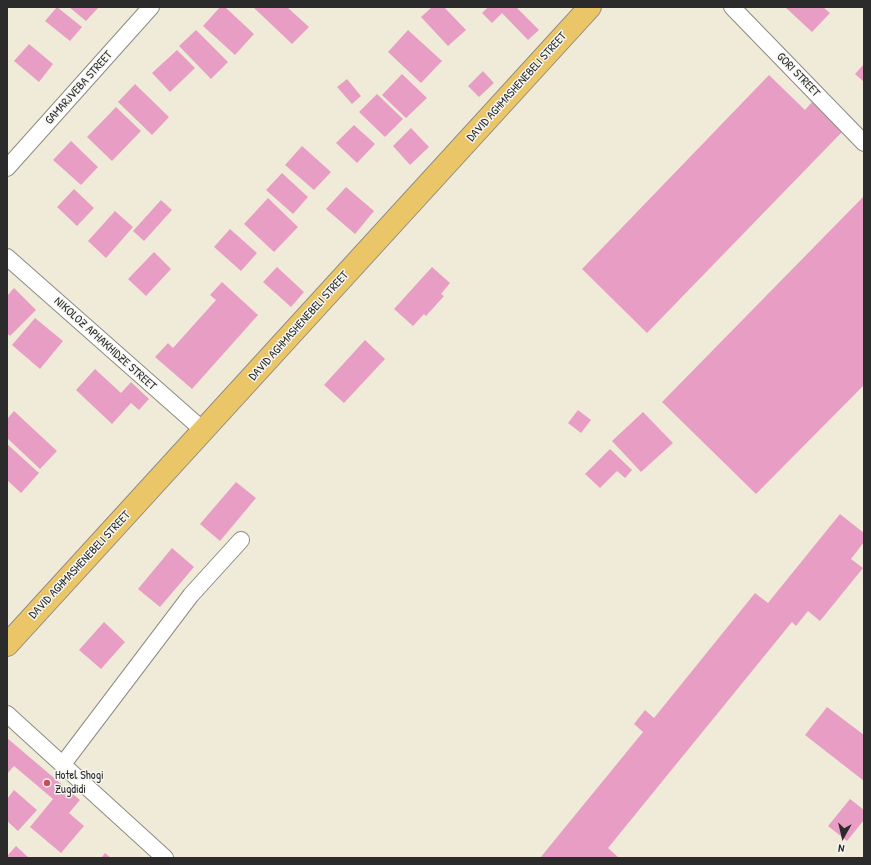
<!DOCTYPE html>
<style>
body{margin:0}
#map{position:relative;width:871px;height:865px;overflow:hidden;background:#f0ebd9;font-family:"Patrick Hand",sans-serif}
canvas{display:block}
.frame{position:absolute;inset:0;border:8px solid #2b2b2b;pointer-events:none}
.north{position:absolute;left:823px;top:817px;width:40px;height:40px;-webkit-text-stroke:3px #f6f6f2;paint-order:stroke;rotate:188deg;font-size:11px;font-weight:700;line-height:16px;text-align:center;color:#2b2b2b}
.north::after{content:'';display:block;margin:auto;width:14px;height:18px;background:#2b2b2b;clip-path:polygon(50% 0,100% 100%,50% 72%,0 100%)}
</style>
<div id="map">
<canvas width="871" height="865"></canvas>
<div class="frame"></div>
<div class="north">N</div>
</div>
<script>
const ctx = document.querySelector('canvas').getContext('2d');
ctx.lineJoin = 'round';
function fill(path, color) { ctx.fillStyle = color; ctx.fill(path, 'evenodd'); }
function stroke(path, color, width, dash) { ctx.strokeStyle = color; ctx.lineWidth = width; ctx.lineCap = dash ? 'butt' : 'round'; ctx.setLineDash(dash || []); ctx.stroke(path); }
function label(font, color, halo, rows, align = 'center') {
  ctx.font = font + ' "Patrick Hand",sans-serif'; ctx.lineWidth = 3; ctx.setLineDash([]); ctx.textBaseline = 'middle'; ctx.strokeStyle = halo; ctx.fillStyle = color; for (const [text, x, y, turn = 0] of rows) {
    ctx.save(); ctx.translate(x, y); ctx.rotate((+turn || 0) * Math.PI / 180); ctx.textAlign = isNaN(turn) ? turn : align; if (halo) ctx.strokeText(text, 0, 0); ctx.fillText(text, 0, 0); ctx.restore();
  }
}
fill(new Path2D(`
 M 57,7 L 82,27 L 70,41 L 45,21 Z
 M 69,7 L 97,7 L 98,8 L 86,21 Z
 M 220,7 L 225,7 L 254,34 L 235,55 L 203,26 Z
 M 253,7 L 287,7 L 309,27 L 292,44 Z
 M 432,7 L 444,7 L 466,30 L 448,46 L 421,17 Z
 M 488,7 L 516,7 L 539,30 L 528,40 L 502,13 L 492,23 L 482,13 Z
 M 785,7 L 823,7 L 830,13 L 812,32 Z
 M 196,30 L 228,62 L 211,79 L 179,46 Z
 M 408,30 L 442,61 L 421,83 L 388,52 Z
 M 29,44 L 53,64 L 39,82 L 14,61 Z
 M 177,50 L 195,68 L 170,92 L 152,73 Z
 M 864,64 L 864,82 L 855,74 Z
 M 483,71 L 494,83 L 479,97 L 468,86 Z
 M 402,74 L 427,98 L 406,118 L 382,95 Z
 M 769,75 L 805,110 L 812,102 L 843,131 L 647,333 L 582,269 Z
 M 347,79 L 361,96 L 352,104 L 337,87 Z
 M 135,84 L 169,117 L 152,135 L 118,102 Z
 M 377,94 L 403,119 L 385,137 L 359,112 Z
 M 116,107 L 141,131 L 112,161 L 87,137 Z
 M 354,125 L 375,144 L 357,163 L 336,143 Z
 M 411,128 L 429,147 L 410,165 L 393,146 Z
 M 71,141 L 98,167 L 81,185 L 53,160 Z
 M 302,146 L 331,172 L 314,190 L 285,165 Z
 M 282,173 L 308,197 L 293,214 L 266,190 Z
 M 346,187 L 374,211 L 355,234 L 326,209 Z
 M 74,189 L 94,208 L 77,226 L 57,207 Z
 M 864,196 L 864,385 L 756,494 L 662,402 Z
 M 268,198 L 298,227 L 274,252 L 244,224 Z
 M 161,200 L 172,210 L 144,241 L 133,231 Z
 M 115,211 L 133,227 L 106,258 L 88,241 Z
 M 230,229 L 257,253 L 241,271 L 214,247 Z
 M 154,252 L 171,269 L 146,296 L 128,279 Z
 M 277,267 L 304,292 L 291,307 L 263,282 Z
 M 432,267 L 450,283 L 441,294 L 444,296 L 426,316 L 424,314 L 413,326 L 394,309 Z
 M 222,282 L 258,315 L 192,389 L 155,357 L 168,343 L 173,348 L 216,300 L 210,295 Z
 M 14,288 L 36,310 L 10,336 L 7,333 L 7,296 Z
 M 35,318 L 63,341 L 40,369 L 12,345 Z
 M 365,340 L 385,359 L 344,403 L 324,385 Z
 M 95,369 L 121,393 L 131,382 L 149,399 L 139,410 L 131,403 L 112,424 L 76,390 Z
 M 578,410 L 591,420 L 581,433 L 568,423 Z
 M 14,411 L 57,451 L 40,469 L 7,438 L 7,419 Z
 M 643,412 L 673,443 L 641,472 L 612,441 Z
 M 7,444 L 39,473 L 21,493 L 7,480 Z
 M 610,449 L 632,470 L 625,478 L 617,471 L 600,488 L 585,474 Z
 M 236,482 L 256,498 L 220,541 L 200,524 Z
 M 840,514 L 864,533 L 864,542 L 851,559 L 863,568 L 820,621 L 808,611 L 796,626 L 792,622 L 608,848 L 618,857 L 617,858 L 540,858 L 643,732 L 634,724 L 645,710 L 654,718 L 755,593 L 768,603 Z
 M 172,548 L 194,567 L 160,607 L 138,589 Z
 M 104,622 L 125,642 L 101,669 L 79,650 Z
 M 827,707 L 864,735 L 864,781 L 805,735 Z
 M 7,738 L 80,800 L 69,813 L 84,826 L 61,853 L 30,827 L 53,799 L 14,766 L 7,774 Z
 M 14,790 L 37,810 L 18,831 L 7,821 L 7,799 Z
 M 850,799 L 864,810 L 864,820 L 847,841 L 828,826 Z
 M 16,846 L 29,858 L 7,858 L 7,856 Z
 M 105,853 L 111,858 L 101,858 Z`), '#e89ec4');
const minor = new Path2D(`
 M 732,7 L 864,143
 M 7,168 L 151,7
 M 7,257 L 204,431
 M 7,714 L 165,858
 M 63,764 L 191,595 L 241,540`);
const trunk = new Path2D(`
 M 7,645 L 590,7`);
stroke(minor, '#8e8b82', 18);
stroke(trunk, '#8e8b82', 24);
stroke(minor, '#fff', 16);
stroke(trunk, '#ebc669', 22);
for (const [x, y, r, color] of [
 [47,783,4,"#d1495b"]
]) { const dot = new Path2D(); dot.arc(x, y, r, 0, 2 * Math.PI); ctx.fillStyle = color; ctx.fill(dot); stroke(dot, '#f6f6f2', 1.5); }
label('12px', '#2b2b2b', '#f6f6f2', [
 ["GORI STREET",798,75,46],
 ["DAVID AGHMASHENEBELI STREET",517,87,-48],
 ["GAMARJVEBA STREET",79,88,-48],
 ["DAVID AGHMASHENEBELI STREET",299,326,-48],
 ["NIKOLOZ APHAKHIDZE STREET",105,344,42],
 ["DAVID AGHMASHENEBELI STREET",80,565,-47]
]);
label('12px', '#2b2b2b', '#f6f6f2', [
 ["Hotel Shogi",55,776],
 ["Zugdidi",55,790]
], 'left');
</script>
